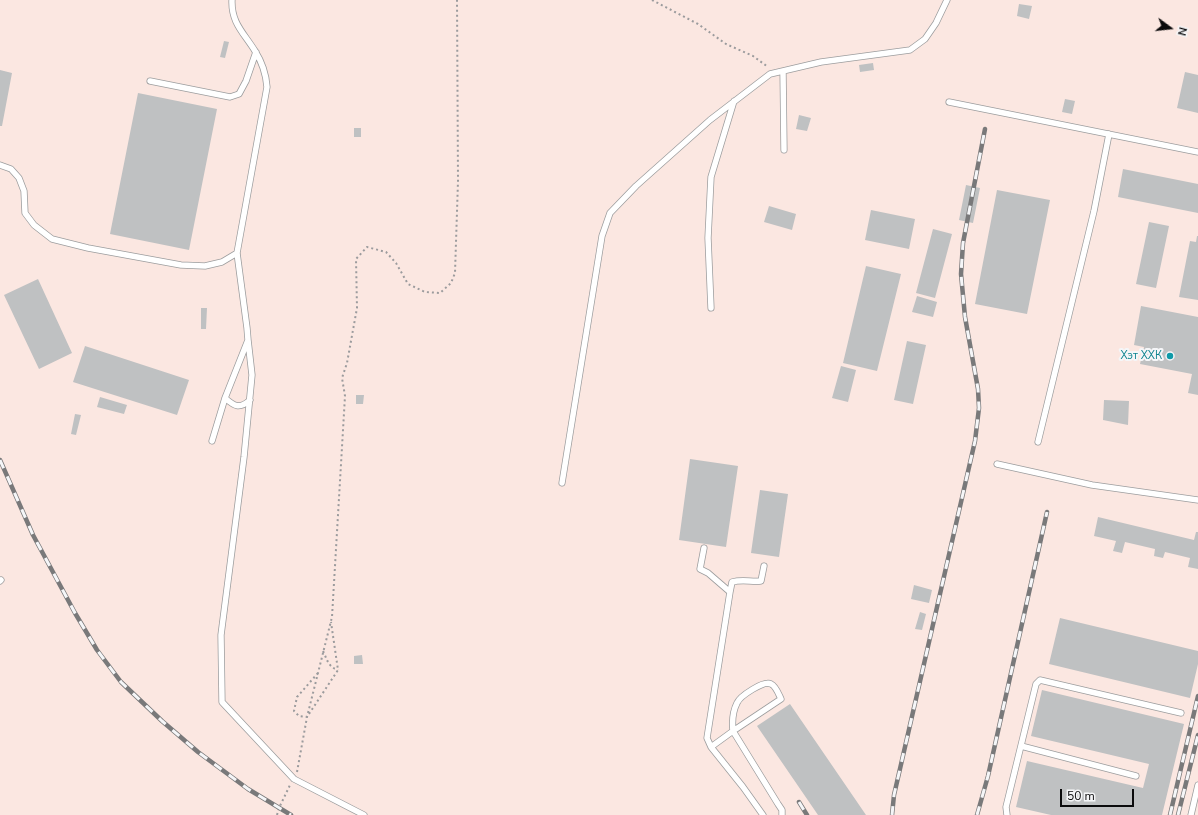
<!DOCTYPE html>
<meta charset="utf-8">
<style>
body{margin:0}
#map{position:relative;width:1198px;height:815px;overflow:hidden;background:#f5f6f8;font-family:"Nunito Sans",sans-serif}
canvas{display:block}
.north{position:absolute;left:1150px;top:8px;width:40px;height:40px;-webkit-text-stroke:3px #f5f6f8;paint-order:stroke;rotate:105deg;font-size:11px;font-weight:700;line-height:16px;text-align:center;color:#0b0b0c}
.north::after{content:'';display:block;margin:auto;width:14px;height:18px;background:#0b0b0c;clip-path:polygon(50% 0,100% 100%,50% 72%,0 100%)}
.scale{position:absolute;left:1060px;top:789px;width:74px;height:18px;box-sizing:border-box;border:2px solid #0b0b0c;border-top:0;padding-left:5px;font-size:12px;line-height:14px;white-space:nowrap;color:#0b0b0c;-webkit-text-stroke:3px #f5f6f8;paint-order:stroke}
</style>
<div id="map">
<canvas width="1198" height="815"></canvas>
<div class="north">N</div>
<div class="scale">50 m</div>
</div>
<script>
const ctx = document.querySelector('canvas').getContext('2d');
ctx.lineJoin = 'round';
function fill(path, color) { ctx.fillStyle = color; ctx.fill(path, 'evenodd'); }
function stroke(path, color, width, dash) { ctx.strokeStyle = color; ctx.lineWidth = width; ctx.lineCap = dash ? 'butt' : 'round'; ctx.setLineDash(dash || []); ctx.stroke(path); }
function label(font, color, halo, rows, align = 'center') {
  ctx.font = font + ' "Nunito Sans",sans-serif'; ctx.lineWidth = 4; ctx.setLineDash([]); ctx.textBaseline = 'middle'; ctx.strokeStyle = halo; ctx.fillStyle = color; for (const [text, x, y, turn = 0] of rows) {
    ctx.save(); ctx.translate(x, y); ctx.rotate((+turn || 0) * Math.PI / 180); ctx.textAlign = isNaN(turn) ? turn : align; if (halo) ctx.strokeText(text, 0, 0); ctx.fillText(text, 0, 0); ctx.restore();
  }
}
fill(new Path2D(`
 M 0,0 L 1198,0 L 1198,815 L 0,815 Z`), '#fbe7e1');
fill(new Path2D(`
 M 1019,4 L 1032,6 L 1029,19 L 1017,16 Z
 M 224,41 L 229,42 L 225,58 L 220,57 Z
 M 873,63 L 874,70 L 860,72 L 859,65 Z
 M 0,70 L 12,73 L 2,126 L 0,126 Z
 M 1185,72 L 1198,75 L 1198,113 L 1177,108 Z
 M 138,93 L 217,109 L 189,250 L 110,234 Z
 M 1065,99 L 1075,101 L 1072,114 L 1062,112 Z
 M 799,115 L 811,118 L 807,131 L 796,129 Z
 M 354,128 L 361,128 L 361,137 L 354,137 Z
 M 1123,169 L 1198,184 L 1198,213 L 1118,197 Z
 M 966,185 L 980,188 L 973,223 L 959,220 Z
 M 997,190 L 1050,200 L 1027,314 L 975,304 Z
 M 769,206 L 796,214 L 792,230 L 764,222 Z
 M 871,210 L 915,219 L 909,249 L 865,240 Z
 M 1149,222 L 1169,226 L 1156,288 L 1136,284 Z
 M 933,229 L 952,234 L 935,298 L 916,293 Z
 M 1197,236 L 1198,236 L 1198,300 L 1179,297 L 1190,241 L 1196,242 Z
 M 866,266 L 901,274 L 877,371 L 843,363 Z
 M 38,279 L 72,353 L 39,369 L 4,295 Z
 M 917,296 L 937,302 L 933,317 L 912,312 Z
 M 1141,306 L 1198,317 L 1198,395 L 1188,393 L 1192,374 L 1140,364 L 1144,347 L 1134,345 Z
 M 201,308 L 207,308 L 206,329 L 201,329 Z
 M 907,341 L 926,345 L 913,404 L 894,400 Z
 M 85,346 L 189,380 L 177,415 L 73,382 Z
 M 841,366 L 856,370 L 848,402 L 832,398 Z
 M 356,395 L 364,395 L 363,404 L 356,404 Z
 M 100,397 L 127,405 L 124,414 L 97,407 Z
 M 1104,400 L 1129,401 L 1128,425 L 1103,420 Z
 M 75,414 L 81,415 L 76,435 L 71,434 Z
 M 690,459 L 738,466 L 726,547 L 679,540 Z
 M 760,490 L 788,494 L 779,557 L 751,553 Z
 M 1098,517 L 1194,540 L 1196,532 L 1198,532 L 1198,569 L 1188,567 L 1190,558 L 1165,552 L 1163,558 L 1154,556 L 1155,549 L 1125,542 L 1122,553 L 1113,551 L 1116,541 L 1094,536 Z
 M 914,585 L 932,590 L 929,603 L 911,599 Z
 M 920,612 L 926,614 L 922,630 L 915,629 Z
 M 1060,618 L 1198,651 L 1198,664 L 1190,698 L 1049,664 Z
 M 362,655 L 363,664 L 354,664 L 354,656 Z
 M 1042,690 L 1184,724 L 1162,815 L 1051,815 L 1016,807 L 1027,761 L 1143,788 L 1149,764 L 1031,736 Z
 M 790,704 L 866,815 L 818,815 L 757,726 Z`), '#bfc1c2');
const service = new Path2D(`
 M 783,71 L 784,150
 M 150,81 L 230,97 L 239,94 L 246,81 L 256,52
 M 949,102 L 1198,152
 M 0,165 L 11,169 L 19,178 L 24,191 L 25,213 L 34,225 L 52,239 L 88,248 L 181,265 L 205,266 L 222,262 L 237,253
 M 711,308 L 708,238 L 711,177 L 734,101
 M 248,340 L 252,375 L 244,457 L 221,635 L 222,702 L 294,779 L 364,815
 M 225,398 C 235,407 240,409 250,400
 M 212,441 L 225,398 L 248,340 L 247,328 L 237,253 L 267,87 C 266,74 262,62 255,51 C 244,33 231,23 232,0
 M 1038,442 L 1094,211 L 1109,134
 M 997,464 L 1092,485 L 1198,500
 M 562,483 L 602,236 L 610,213 L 636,186 L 710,120 L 770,74 L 821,62 L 910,50 L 925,39 L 936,23 L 947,0
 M 704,548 L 700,569 L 708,573 L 730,592 L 707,738 L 711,747 L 743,787 L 763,815
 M 0,581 L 1,580
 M 730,592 L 732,582 C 742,579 751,582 761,581 L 764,566
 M 1021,746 L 1136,776
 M 711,747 L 733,731 L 781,699 C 779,695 776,686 771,684 C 764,680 740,696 737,703 C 733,711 732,722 733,731 L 778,804 L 782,810 L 782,815
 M 1007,815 L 1006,807 L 1036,684 L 1040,680 L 1181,713
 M 1191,815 L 1198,785`);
stroke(service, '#9c9d9e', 7);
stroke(new Path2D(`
 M 652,0 L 698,24 L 726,44 L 753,56 L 768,67
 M 323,651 C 327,659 328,667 338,670
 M 318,673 L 297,697 L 294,711 L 299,716 L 307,717 L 338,670 L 331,622
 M 297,772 L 307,717 L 332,617 L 345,396 L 342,378 L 347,363 L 357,308 L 356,259 L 367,247 L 386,252 L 396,263 L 408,284 L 425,292 L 440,293 L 451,283 L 455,273 L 458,181 L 457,0
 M 277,815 L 279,808 L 290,785`), '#9b9b9d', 2, [2, 3]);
stroke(service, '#fff', 5.5);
const rail = new Path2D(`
 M 0,460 L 33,535 L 75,613 L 97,650 L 121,682 L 162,721 L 198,752 L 248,789 L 291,815
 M 799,802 L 807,815
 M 892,815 L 894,795 L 975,441 L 979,408 L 978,389 L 965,317 L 961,274 L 963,243 L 985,129
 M 977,815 L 988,776 L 1047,512
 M 1170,815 L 1198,696
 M 1178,815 L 1198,735`);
stroke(rail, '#79797a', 4.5);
stroke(rail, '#f5f6f8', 3, [9]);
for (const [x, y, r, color] of [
 [1170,356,4,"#0f9aa8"]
]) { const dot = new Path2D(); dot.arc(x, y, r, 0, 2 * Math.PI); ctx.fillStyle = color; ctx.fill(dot); stroke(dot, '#f5f6f8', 1.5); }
label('11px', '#0d838f', '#f5f6f8', [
 ["Хэт ХХК",1162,356]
], 'right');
</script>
